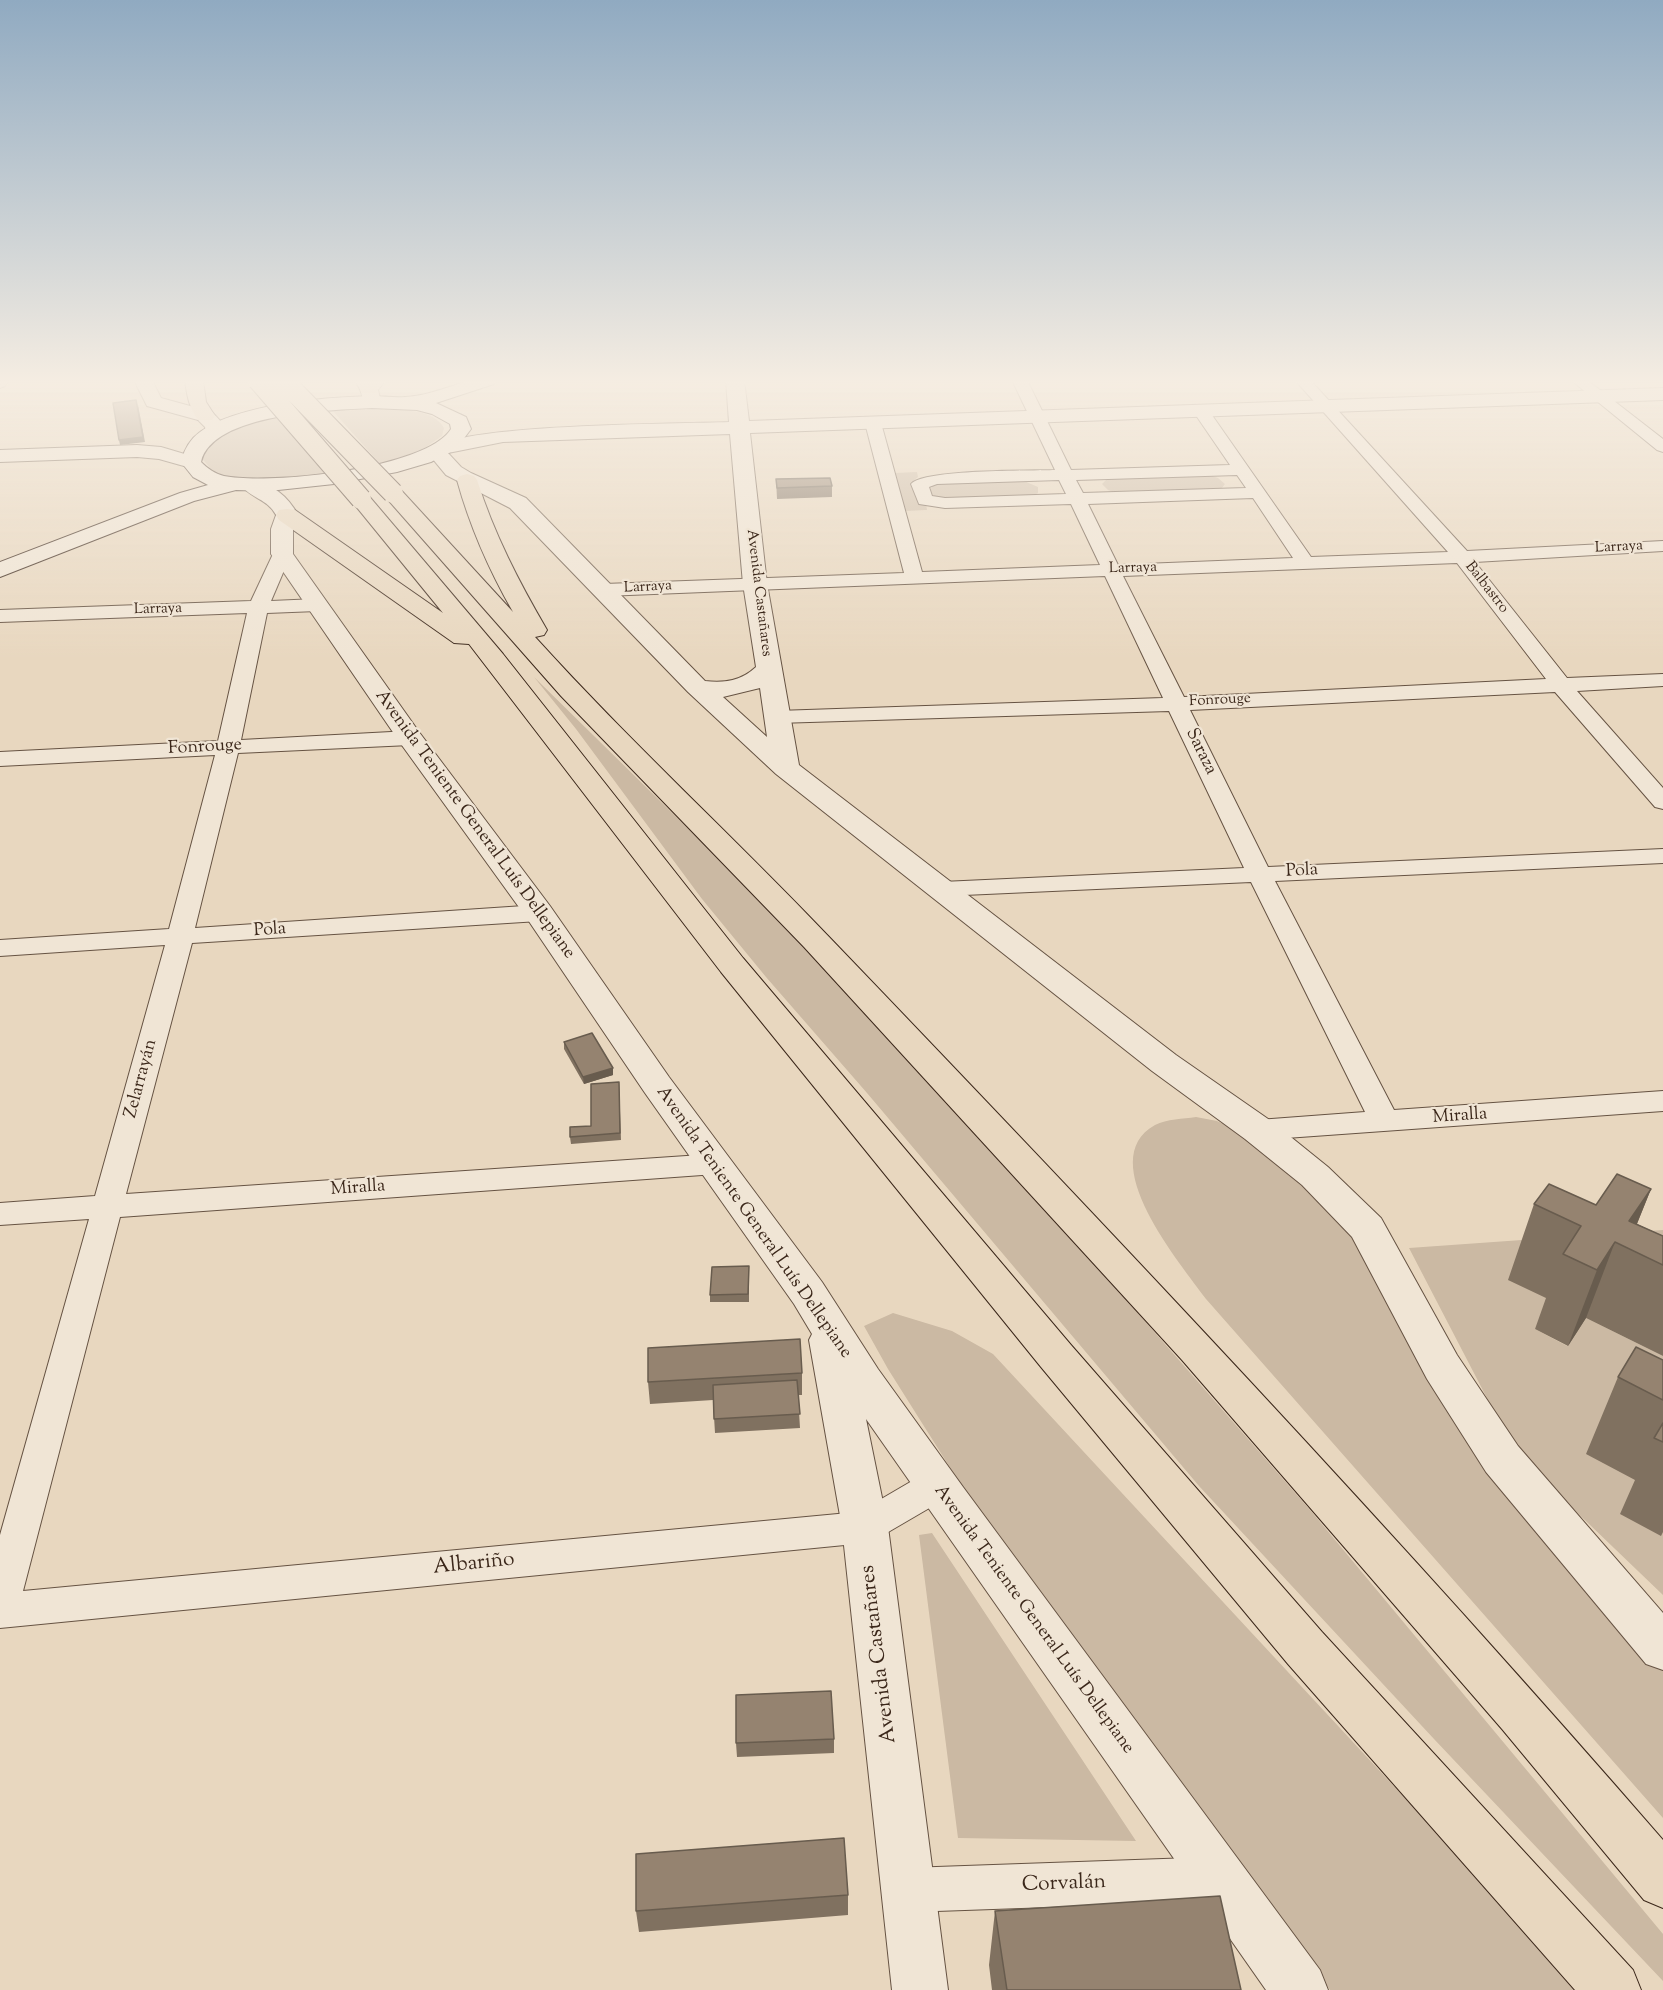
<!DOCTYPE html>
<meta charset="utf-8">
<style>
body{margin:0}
canvas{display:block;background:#e8d7bf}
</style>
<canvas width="1663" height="1990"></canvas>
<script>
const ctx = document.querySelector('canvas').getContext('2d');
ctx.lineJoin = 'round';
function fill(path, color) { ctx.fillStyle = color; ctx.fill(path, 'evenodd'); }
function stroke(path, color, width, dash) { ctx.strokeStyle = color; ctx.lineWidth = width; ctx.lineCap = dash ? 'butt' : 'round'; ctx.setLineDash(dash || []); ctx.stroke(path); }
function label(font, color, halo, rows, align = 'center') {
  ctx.font = font + ' "Sorts Mill Goudy",serif'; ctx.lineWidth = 4.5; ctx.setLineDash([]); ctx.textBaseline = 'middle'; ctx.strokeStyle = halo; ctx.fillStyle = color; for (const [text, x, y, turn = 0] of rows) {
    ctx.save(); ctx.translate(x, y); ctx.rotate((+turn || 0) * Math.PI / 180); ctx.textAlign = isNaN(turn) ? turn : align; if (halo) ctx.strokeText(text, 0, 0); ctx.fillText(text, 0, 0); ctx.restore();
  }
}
fill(new Path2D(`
 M 380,409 C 400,410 433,408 444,428 L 442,436 L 423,449 L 381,465 L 333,411 Z
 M 276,416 L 327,476 C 296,478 244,489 216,473 C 211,470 207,464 203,460 C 207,427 250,423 276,416 Z
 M 917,472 L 918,477 L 912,482 L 918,500 L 926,504 L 927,510 L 905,511 L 894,473 Z
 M 1209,475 L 1218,478 L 1225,484 L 1221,489 L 1114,492 L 1108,490 L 1102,484 L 1108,478 Z
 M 1024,481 L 1038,487 L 1038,493 L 1033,496 C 1005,497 957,507 932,495 L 930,490 L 933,486 L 941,483 Z
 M 534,677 L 770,909 L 1102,1272 L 1311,1511 L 1663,1934 L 1663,1981 L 1434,1739 L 1199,1486 L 867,1093 L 766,977 L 702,899 L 576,729 Z
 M 1196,1117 L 1217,1121 L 1244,1134 L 1331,1209 L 1374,1260 L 1663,1665 L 1663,1818 L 1206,1299 C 1181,1264 1092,1160 1155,1125 C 1167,1119 1183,1119 1196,1117 Z
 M 1663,1230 L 1663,1327 L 1554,1302 L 1535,1329 L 1567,1346 L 1586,1318 L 1663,1356 L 1663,1438 L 1638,1482 L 1663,1532 L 1663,1595 L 1516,1454 L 1409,1248 Z
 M 893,1313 L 952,1331 L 993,1354 L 1583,1990 L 1330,1990 L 961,1485 L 888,1369 L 864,1326 Z
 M 932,1533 L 1136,1841 L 958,1838 L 919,1535 Z`), '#cbb9a3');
const minor = new Path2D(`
 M 0,380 L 9,380 L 5,386 L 0,388 Z
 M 1012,380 L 1027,380 L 1071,470 L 1230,465 L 1193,411 L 1195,408 L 1207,408 L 1311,557 L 1448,552 L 1295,380 L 1310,380 L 1467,551 L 1663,541 L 1663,551 L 1475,562 L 1567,678 L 1663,674 L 1663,686 L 1577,691 L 1663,788 L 1663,809 L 1655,807 L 1555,692 L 1190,710 L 1268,867 L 1663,849 L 1663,863 L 1275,881 L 1394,1110 L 1663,1091 L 1663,1111 L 1258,1140 L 1248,1137 L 1243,1130 L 1248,1123 L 1258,1120 L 1365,1112 L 1251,882 L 942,896 L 933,894 L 930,889 L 933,884 L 942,882 L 1244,868 L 1169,711 L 777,723 L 769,722 L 766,717 L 769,712 L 777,711 L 1163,698 L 1105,576 L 604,596 L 597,594 L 594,590 L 597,586 L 604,584 L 904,573 L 865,423 L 873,418 L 881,423 L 922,572 L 1100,565 L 1071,504 L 945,508 L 919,504 L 911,484 C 923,469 1031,471 1055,470 ZM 1237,475 L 1246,488 L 1083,493 L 1076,480 ZM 1059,480 L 1066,494 L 945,498 L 932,496 L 929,487 L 937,484 ZM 1253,498 L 1293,558 L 1118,565 L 1088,504 ZM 1457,563 L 1546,679 L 1184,697 L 1123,576 Z
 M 1571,380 L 1587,380 L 1663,439 L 1663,452 L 1657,450 Z
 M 282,548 L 289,550 L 291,554 L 271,601 L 317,599 L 324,601 L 327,605 L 324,609 L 317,611 L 267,613 L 241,740 L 410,731 L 418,733 L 421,738 L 418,743 L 410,745 L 238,753 L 195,928 L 539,905 L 548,908 L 552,913 L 548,918 L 539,921 L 192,943 L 126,1194 L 716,1154 L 727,1157 L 731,1164 L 727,1171 L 716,1174 L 120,1217 L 23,1591 L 859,1512 L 924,1474 L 937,1470 L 950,1474 L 955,1485 L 950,1496 L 878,1538 L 865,1543 L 0,1628 L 0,1535 L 89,1219 L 0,1225 L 0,1203 L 95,1196 L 165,945 L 0,956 L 0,940 L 169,929 L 215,755 L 0,766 L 0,752 L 218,741 L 247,613 L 0,622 L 0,610 L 251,601 L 273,554 L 275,550 Z
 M 1220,1857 L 1236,1863 L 1242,1879 L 1236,1895 L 1220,1901 L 908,1912 L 892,1906 L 886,1890 L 892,1874 L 908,1868 Z`);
const tertiary = new Path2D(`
 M 134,380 L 152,380 L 161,398 L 212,412 L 225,426 L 221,435 L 207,435 L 205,427 L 198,420 L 147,406 Z
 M 367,380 L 386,380 L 378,390 L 381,402 L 379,406 L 365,406 L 360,389 Z
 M 726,380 L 744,380 L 749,421 L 1663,388 L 1663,400 L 750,433 L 767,584 L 799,765 L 1176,1055 L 1271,1121 L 1328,1167 L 1381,1218 L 1457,1355 L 1518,1446 L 1663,1613 L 1663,1670 L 1646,1664 L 1486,1472 L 1427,1379 L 1352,1237 L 1302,1185 L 1245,1139 L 1152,1071 L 776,774 L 688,692 L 510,508 L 446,475 L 427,452 C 447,423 683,424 729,422 ZM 730,434 L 743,584 L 756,667 C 741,681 725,683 705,681 L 526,498 L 471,473 L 461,467 L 448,453 L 503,442 ZM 760,688 L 767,737 L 723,697 Z
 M 137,445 L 161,447 L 198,458 L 201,462 L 198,466 L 191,468 L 159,459 L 137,457 L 0,462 L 0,450 Z
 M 251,479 C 272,484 288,496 298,515 L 293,529 L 293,554 L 419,732 L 550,906 L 669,1077 L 822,1282 L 878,1369 L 963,1487 L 1320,1970 L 1328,1990 L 1266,1990 L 866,1419 L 888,1527 L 948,1990 L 892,1990 L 842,1527 L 809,1340 L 812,1334 L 794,1304 L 645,1093 L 526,917 L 401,744 L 271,554 L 271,529 L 276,515 C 268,499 250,498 241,485 L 244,481 Z`);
const secondary = new Path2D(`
 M 470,380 L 497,380 L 494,384 L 436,403 L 466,417 L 471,429 L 456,449 L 431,462 L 397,472 L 334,484 L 269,491 L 236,490 L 194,501 L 0,577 L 0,562 L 180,493 L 208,485 L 193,477 L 181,462 C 184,450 190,439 200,432 C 238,404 326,397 373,396 C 383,396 394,398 405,397 C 426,396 449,387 470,380 ZM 372,408 L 417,410 L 432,414 L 450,424 L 451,429 C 426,469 269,485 224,476 C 215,474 207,468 201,462 C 212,413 331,410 372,408 Z`);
const motorway = new Path2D(`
 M 185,380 L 203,380 L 206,402 L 215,416 L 212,420 L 198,420 C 189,407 187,396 185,380 Z
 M 355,380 L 373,380 L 378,389 L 376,393 L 362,393 Z
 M 467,474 L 474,476 L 477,480 C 494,534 519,582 547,630 L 544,635 L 535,637 C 630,742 734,837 831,939 C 1114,1234 1395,1531 1663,1840 L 1663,1908 L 1644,1900 L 1502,1729 L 1182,1360 L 804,947 L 561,696 L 382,493 L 386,489 L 393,487 L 400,489 L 513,612 C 489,570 470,527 457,480 L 460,476 Z
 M 361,493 L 368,495 L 503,654 L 743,958 L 1071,1345 L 1322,1632 L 1633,1970 L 1641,1990 L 1575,1990 L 1288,1664 L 1041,1367 L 721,972 L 469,644 L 454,643 L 279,520 L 276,515 L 279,510 L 287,509 L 295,510 L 443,613 L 350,499 L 354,495 Z`);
stroke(minor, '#665343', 2);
stroke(tertiary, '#665343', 2);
stroke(secondary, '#3b271a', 2);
stroke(motorway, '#3b271a', 2);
fill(minor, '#f0e5d5');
fill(tertiary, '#f0e5d5');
fill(secondary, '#f0e5d5');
fill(motorway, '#e8d7bf');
const motorwayBridge = new Path2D(`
 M 258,380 L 361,499
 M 283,380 L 393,493`);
stroke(motorwayBridge, '#3b271a', 22, []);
stroke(motorwayBridge, '#e8d7bf', 20);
fill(new Path2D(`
 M 776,479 L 832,486 L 832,497 L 777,499 Z
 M 564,1042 L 613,1075 L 584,1084 L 564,1049 Z
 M 619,1082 L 621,1140 L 571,1144 L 570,1137 L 591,1126 Z
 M 1651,1189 L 1637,1224 L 1663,1236 L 1663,1356 L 1586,1318 L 1568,1346 L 1535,1329 L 1546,1298 L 1508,1280 L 1534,1204 L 1596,1205 Z
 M 749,1273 L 749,1302 L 710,1302 L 710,1295 Z
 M 1663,1360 L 1663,1532 L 1661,1536 L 1620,1514 L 1635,1480 L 1586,1454 L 1618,1377 Z
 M 802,1373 L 802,1395 L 798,1395 L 800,1428 L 715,1433 L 713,1400 L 650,1404 L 648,1382 Z
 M 834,1739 L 834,1753 L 737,1757 L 736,1743 Z
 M 848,1895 L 848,1915 L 639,1932 L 636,1911 Z
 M 995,1911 L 1241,1990 L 992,1990 L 989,1965 Z`), '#807160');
fill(new Path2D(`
 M 138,405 L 145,442 L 120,445 L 119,440 Z
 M 613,1068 L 613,1075 L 584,1084 L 583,1077 Z
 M 1651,1189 L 1627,1248 L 1629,1221 Z
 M 1615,1242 L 1586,1318 L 1568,1346 L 1597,1270 Z`), '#685c4e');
const building = new Path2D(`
 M 136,400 L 143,437 L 119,440 L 113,403 Z
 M 830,478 L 832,486 L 777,488 L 776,479 Z
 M 592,1033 L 613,1068 L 583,1077 L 564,1042 Z
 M 619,1082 L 620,1133 L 570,1137 L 570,1127 L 591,1126 L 591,1084 Z
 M 1617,1174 L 1651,1189 L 1629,1221 L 1663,1236 L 1663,1265 L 1615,1242 L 1597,1270 L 1563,1254 L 1581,1226 L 1534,1204 L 1549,1184 L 1596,1205 Z
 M 749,1266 L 748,1294 L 710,1295 L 712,1267 Z
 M 800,1339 L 802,1373 L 648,1382 L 648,1348 Z
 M 1636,1347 L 1663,1360 L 1663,1400 L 1618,1377 Z
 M 797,1380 L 800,1414 L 714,1419 L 713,1385 Z
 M 1663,1423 L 1663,1442 L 1654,1438 Z
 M 831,1691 L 834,1739 L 736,1743 L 736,1695 Z
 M 844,1838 L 848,1895 L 636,1911 L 636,1854 Z
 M 1220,1896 L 1241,1990 L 1007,1990 L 995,1911 Z`);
fill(building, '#958370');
stroke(building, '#685c4e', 1.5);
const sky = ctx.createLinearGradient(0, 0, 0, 659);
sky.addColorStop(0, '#90aac1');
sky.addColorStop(0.58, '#f5ede2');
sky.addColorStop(1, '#f5ede200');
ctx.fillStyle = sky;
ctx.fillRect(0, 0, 1663, 659);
label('15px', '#3b271a', '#f0e5d5', [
 ["Larraya",1619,548,-3],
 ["Larraya",1133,569,-2],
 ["Larraya",648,588,-3],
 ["Balbastro",1486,588,52],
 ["Avenida Castañares",758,593,83],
 ["Larraya",158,610,-2],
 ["Fonrouge",1220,701,-3]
]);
label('18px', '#3b271a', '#f0e5d5', [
 ["Fonrouge",205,748,-3],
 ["Saraza",1200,752,64],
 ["Avenida Teniente General Luís Dellepiane",474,825,54],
 ["Pola",1302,872,-3],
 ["Pola",270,931,-4],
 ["Zelarrayán",142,1079,-75],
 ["Miralla",1460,1117,-4],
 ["Miralla",358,1189,-4],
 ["Avenida Teniente General Luís Dellepiane",753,1223,55],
 ["Avenida Teniente General Luís Dellepiane",1033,1620,54]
]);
label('21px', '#3b271a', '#f0e5d5', [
 ["Albariño",474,1565,-6],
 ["Avenida Castañares",880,1654,-97],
 ["Corvalán",1064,1885,-2]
]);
</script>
